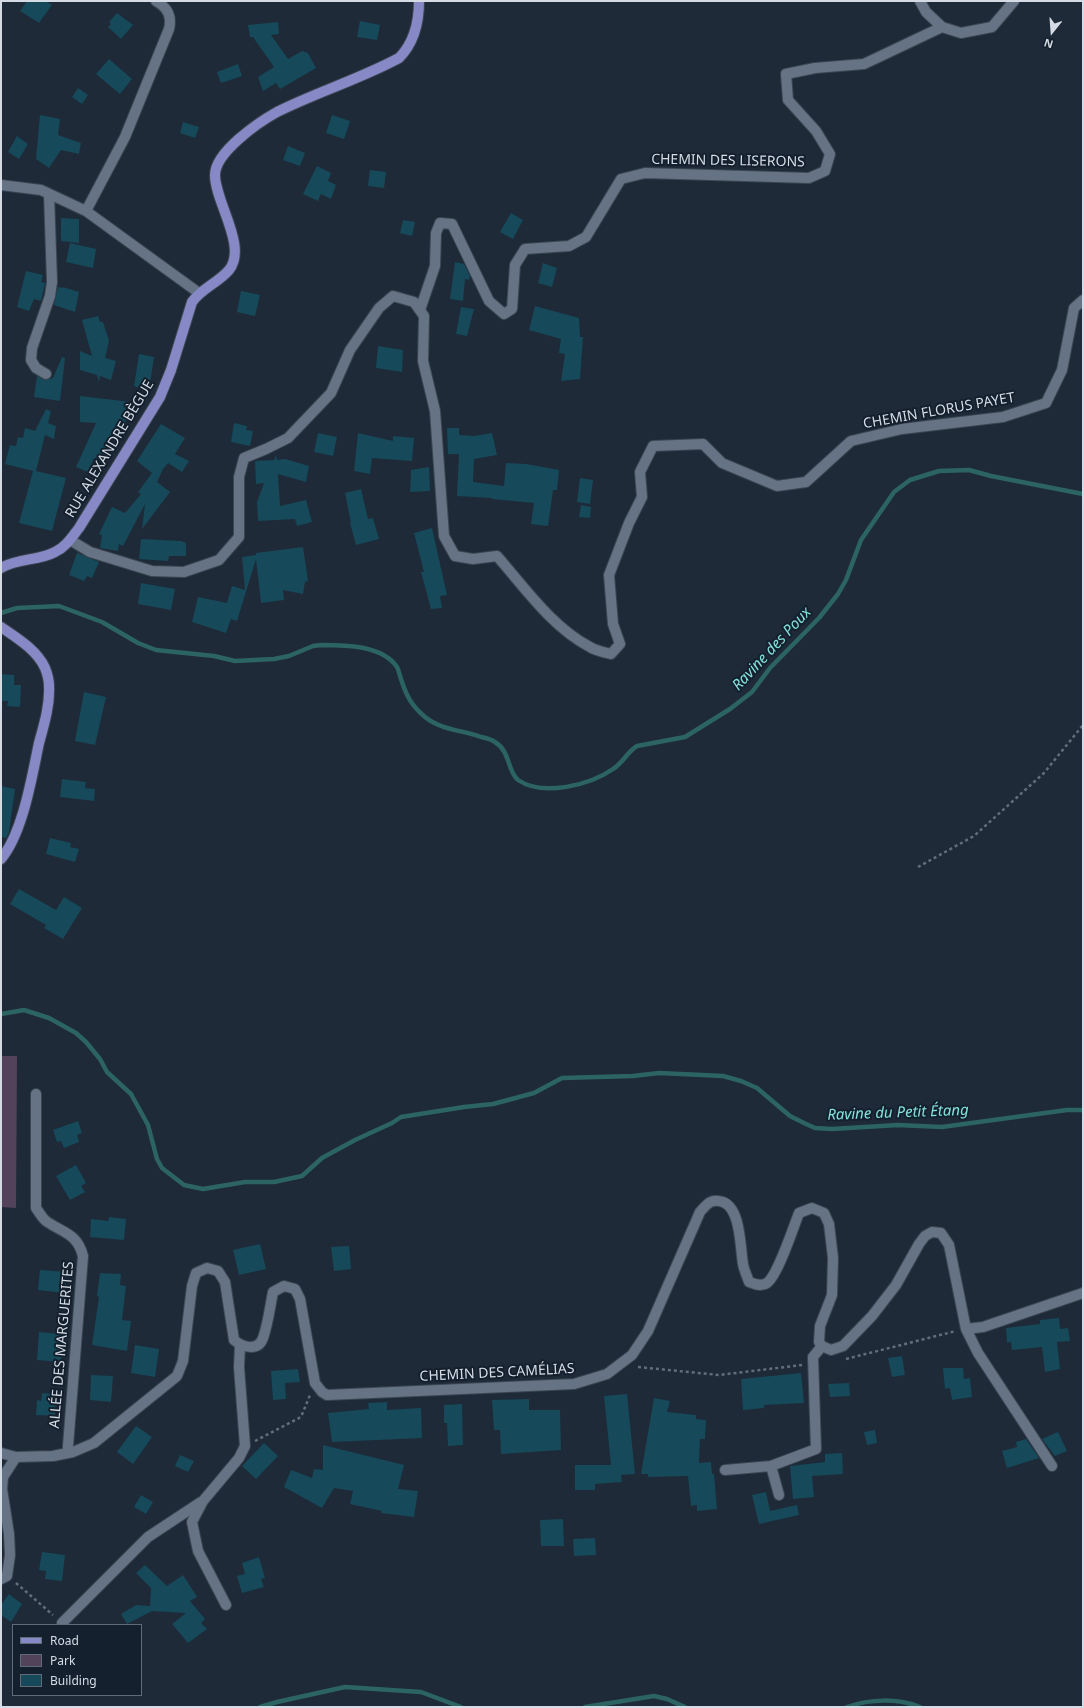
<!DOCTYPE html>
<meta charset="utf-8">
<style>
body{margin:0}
#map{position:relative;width:1084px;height:1708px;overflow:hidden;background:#1e2a38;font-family:"Noto Sans",sans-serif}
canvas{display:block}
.frame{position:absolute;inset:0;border:2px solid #d4dbe5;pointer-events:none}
.legend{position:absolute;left:12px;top:1624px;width:130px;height:72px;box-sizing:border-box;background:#14202d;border:1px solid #616b77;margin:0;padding:5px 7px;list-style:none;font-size:12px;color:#d4dbe5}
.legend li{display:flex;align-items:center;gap:8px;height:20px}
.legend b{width:20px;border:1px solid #616b77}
.north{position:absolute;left:1032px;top:12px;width:40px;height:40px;-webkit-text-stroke:3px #14202d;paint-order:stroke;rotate:197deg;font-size:11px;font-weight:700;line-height:16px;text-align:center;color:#d4dbe5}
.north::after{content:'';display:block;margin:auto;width:14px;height:18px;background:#d4dbe5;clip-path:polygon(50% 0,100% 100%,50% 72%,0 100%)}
</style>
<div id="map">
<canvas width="1084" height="1708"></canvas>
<div class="frame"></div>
<ul class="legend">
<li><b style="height:5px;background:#8689c5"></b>Road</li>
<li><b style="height:11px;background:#53435a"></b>Park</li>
<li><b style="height:11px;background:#164959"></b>Building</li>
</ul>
<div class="north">N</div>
</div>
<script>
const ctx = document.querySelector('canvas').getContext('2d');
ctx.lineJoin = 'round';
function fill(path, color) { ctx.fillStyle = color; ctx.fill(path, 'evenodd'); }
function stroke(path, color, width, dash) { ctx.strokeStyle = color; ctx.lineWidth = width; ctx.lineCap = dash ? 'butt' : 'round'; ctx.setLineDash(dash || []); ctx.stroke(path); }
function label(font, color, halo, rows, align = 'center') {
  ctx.font = font + ' "Noto Sans",sans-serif'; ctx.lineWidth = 4; ctx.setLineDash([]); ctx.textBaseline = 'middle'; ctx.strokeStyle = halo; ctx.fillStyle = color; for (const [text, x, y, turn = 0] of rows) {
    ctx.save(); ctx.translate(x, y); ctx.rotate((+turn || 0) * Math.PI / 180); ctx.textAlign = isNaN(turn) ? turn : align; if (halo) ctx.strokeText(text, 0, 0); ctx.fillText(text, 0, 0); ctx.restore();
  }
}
fill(new Path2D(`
 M 1,1056 L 17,1056 L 16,1208 L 1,1207 Z`), '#53435a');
stroke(new Path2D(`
 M 1,613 L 17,608 L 59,606 L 102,622 L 138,643 L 156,650 L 214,656 L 235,661 L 274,659 L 289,656 L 313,646 L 321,645 C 345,645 382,645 397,667 C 399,671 400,677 402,682 C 407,697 412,706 425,717 C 441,730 462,730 481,737 C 486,738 491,739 495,742 C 511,752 507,771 518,780 C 543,797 590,785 613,769 C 623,763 627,752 637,746 L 685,737 L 730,709 L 752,692 L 770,668 L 819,618 L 838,594 L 846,580 L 861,540 L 894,492 L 910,480 L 939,471 L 969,470 L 991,476 L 1083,494
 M 1,1014 L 24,1010 L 49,1018 L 76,1033 L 86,1042 L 100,1059 L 107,1072 L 131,1094 L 148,1125 L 157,1159 L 162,1168 L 184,1185 L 203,1189 L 245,1182 L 274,1182 L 302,1176 L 322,1158 L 355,1140 L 392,1123 L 401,1117 L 464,1107 L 493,1104 L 534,1093 L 562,1078 L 633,1076 L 659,1073 L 723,1076 L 741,1081 L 757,1088 L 790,1116 L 806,1124 L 815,1128 L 832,1129 L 898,1125 L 942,1127 L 1067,1110 L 1083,1110
 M 260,1707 L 277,1702 L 345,1687 L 421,1692 L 461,1707
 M 585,1707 L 654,1696 L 667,1699 L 685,1707
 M 847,1707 C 869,1699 898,1698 920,1707`), '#2c6461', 4.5);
fill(new Path2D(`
 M 27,1 L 45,1 L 52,5 L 39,23 L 20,11 Z
 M 117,13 L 133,25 L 121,39 L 108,27 L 111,24 L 109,22 Z
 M 360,21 L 380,25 L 377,40 L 357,37 Z
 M 278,22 L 279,34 L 271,35 L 288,59 L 302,51 L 308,53 L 316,68 L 280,89 L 276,83 L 263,91 L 258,77 L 274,67 L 253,37 L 250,37 L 248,25 Z
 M 109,59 L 132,79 L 120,94 L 96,74 Z
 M 238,64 L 242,76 L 221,83 L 217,72 Z
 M 78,88 L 88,95 L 82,104 L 72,97 Z
 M 40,115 L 60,119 L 58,135 L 81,143 L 79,154 L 61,150 L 49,168 L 36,159 Z
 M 332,115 L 350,121 L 344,139 L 326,133 Z
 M 183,122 L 199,127 L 195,138 L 180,133 Z
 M 17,136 L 28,144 L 19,159 L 8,152 Z
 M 288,146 L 305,153 L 300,166 L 283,160 Z
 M 317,166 L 331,173 L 328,181 L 336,185 L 331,199 L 321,194 L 318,201 L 303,194 Z
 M 370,170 L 386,172 L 384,188 L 368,186 Z
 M 511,213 L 523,220 L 513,239 L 500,232 Z
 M 61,218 L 79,219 L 79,243 L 61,241 Z
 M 403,220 L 415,222 L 412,236 L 400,233 Z
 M 70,243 L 96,249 L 93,268 L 66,262 Z
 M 455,262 L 464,264 L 470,276 L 469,280 L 465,279 L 463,301 L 450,299 Z
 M 543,263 L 557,268 L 552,287 L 538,283 Z
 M 26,271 L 43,275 L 41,282 L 45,283 L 41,301 L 34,299 L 29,311 L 17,307 Z
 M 58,287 L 63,288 L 63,287 L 79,292 L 75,312 L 54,305 Z
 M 241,291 L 260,295 L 255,316 L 237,312 Z
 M 535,306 L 579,318 L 580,337 L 583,337 L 580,379 L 561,381 L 565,354 L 559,353 L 561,339 L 529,330 Z
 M 461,307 L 474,309 L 467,336 L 456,334 Z
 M 98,316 L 100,322 L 103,322 L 109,341 L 105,358 L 116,361 L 111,380 L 100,376 L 99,382 L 97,375 L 80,370 L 80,351 L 92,356 L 82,320 Z
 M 378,346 L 403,350 L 402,372 L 376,368 Z
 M 139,354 L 154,357 L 149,391 L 134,386 Z
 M 62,357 L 65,358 L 60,401 L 34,397 L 37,376 L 46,380 L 53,378 Z
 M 80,396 L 131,402 L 125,424 L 119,422 L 102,462 L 94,458 L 88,472 L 76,467 L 96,423 L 80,422 Z
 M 46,409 L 51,411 L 48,423 L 56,426 L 54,439 L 45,435 L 36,471 L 66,478 L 52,531 L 19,523 L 33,471 L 5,464 L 10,445 L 16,446 L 18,437 L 23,438 L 25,428 L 35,431 Z
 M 234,423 L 247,426 L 246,430 L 253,431 L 250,446 L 231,442 Z
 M 161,424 L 185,438 L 175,454 L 189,461 L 182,472 L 168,463 L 163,469 L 157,482 L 170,492 L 142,529 L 145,504 L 123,546 L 119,544 L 118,551 L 100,548 L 102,535 L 99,534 L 112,507 L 125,513 L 141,494 L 138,492 L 152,473 L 137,461 Z
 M 447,428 L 459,428 L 459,435 L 474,436 L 492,433 L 497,455 L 474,459 L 473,482 L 504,486 L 506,463 L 526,464 L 559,470 L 557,490 L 553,490 L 548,526 L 531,524 L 534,503 L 492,499 L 492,498 L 457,496 L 459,454 L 448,454 Z
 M 318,433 L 337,437 L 333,456 L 314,452 Z
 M 358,433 L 393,441 L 393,436 L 414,438 L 412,461 L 372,458 L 370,474 L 354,471 Z
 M 276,455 L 277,460 L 285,459 L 309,466 L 306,482 L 278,474 L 280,506 L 306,500 L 312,522 L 297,526 L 295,519 L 258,521 L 257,502 L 264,483 L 256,484 L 255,461 L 274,460 Z
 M 429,467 L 430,491 L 410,492 L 411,470 Z
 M 580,478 L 593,480 L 590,504 L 577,502 Z
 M 361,489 L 368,519 L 373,518 L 379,539 L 356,545 L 350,523 L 351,523 L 345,493 Z
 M 581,505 L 591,507 L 590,518 L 579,517 Z
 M 432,528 L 447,595 L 440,596 L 442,608 L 431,609 L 421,572 L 424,572 L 414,533 Z
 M 141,539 L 181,541 L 186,543 L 186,556 L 169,556 L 168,561 L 139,559 Z
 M 303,547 L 308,581 L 305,582 L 303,594 L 283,590 L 284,600 L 261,603 L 256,559 L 237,621 L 231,619 L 226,633 L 192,622 L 198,597 L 227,603 L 232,586 L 245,590 L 242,557 L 256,555 L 256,553 Z
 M 77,553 L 99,562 L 92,578 L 87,576 L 84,581 L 69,575 Z
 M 141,583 L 175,589 L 171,610 L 138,604 Z
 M 1,674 L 14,675 L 14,685 L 21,685 L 20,707 L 7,706 L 8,701 L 1,701 Z
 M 84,692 L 106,697 L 95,745 L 75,741 Z
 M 62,779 L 86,782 L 85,788 L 95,789 L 94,801 L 60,797 Z
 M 1,786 L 15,789 L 9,832 L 6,838 L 1,837 Z
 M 50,838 L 71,843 L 70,847 L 79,849 L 75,862 L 46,854 Z
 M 19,889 L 56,910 L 64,897 L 82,908 L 63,939 L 44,928 L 46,925 L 10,904 Z
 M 78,1121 L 82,1133 L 77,1135 L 79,1142 L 64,1148 L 61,1141 L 57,1142 L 53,1130 Z
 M 76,1165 L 86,1183 L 81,1186 L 85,1192 L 70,1200 L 56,1176 Z
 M 109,1217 L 126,1219 L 124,1240 L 90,1237 L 91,1219 L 108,1221 Z
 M 260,1244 L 266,1269 L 239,1275 L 233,1250 Z
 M 349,1246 L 351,1269 L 334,1271 L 331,1247 Z
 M 40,1270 L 67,1272 L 65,1293 L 38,1290 Z
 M 100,1273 L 121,1274 L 120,1285 L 126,1286 L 122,1320 L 131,1321 L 127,1351 L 92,1345 L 99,1297 L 97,1296 Z
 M 1059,1318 L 1060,1329 L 1068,1328 L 1070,1341 L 1057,1342 L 1060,1369 L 1045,1372 L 1042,1347 L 1012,1350 L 1011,1342 L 1007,1343 L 1006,1328 L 1040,1324 L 1040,1320 Z
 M 39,1332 L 60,1334 L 59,1348 L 62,1348 L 61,1362 L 37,1360 Z
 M 135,1345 L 159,1349 L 155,1377 L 131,1373 Z
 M 902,1356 L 905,1375 L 892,1377 L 888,1358 Z
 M 943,1368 L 963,1368 L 964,1379 L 970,1378 L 972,1397 L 952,1400 L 950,1388 L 945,1389 Z
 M 298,1369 L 300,1382 L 285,1383 L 286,1399 L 273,1400 L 271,1371 Z
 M 801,1373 L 804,1403 L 764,1405 L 764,1408 L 743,1410 L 741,1379 Z
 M 91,1375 L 113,1376 L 111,1402 L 90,1400 Z
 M 849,1383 L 850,1396 L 830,1397 L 828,1384 Z
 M 42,1393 L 56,1394 L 55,1416 L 36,1415 L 37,1400 L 41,1401 Z
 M 627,1394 L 635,1474 L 621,1475 L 622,1482 L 595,1484 L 595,1490 L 575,1490 L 575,1465 L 611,1465 L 604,1396 Z
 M 654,1398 L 670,1401 L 667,1412 L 696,1415 L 696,1419 L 706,1420 L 705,1439 L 700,1439 L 699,1463 L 711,1462 L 712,1474 L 714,1474 L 717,1509 L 697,1511 L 697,1505 L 691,1506 L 688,1476 L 648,1477 L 648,1474 L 641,1474 Z
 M 529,1399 L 529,1410 L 560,1410 L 561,1450 L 501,1454 L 500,1430 L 494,1430 L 492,1400 Z
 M 387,1402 L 387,1410 L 421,1408 L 422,1438 L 332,1442 L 328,1413 L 369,1409 L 368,1403 Z
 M 462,1404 L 463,1445 L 448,1446 L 447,1423 L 444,1423 L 444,1405 Z
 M 136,1426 L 152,1437 L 133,1464 L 117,1452 Z
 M 875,1430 L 877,1443 L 867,1445 L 864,1432 Z
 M 1058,1432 L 1067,1451 L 1055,1456 L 1042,1439 Z
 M 1026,1439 L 1039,1458 L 1007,1468 L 1002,1451 L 1017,1447 L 1016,1442 Z
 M 264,1443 L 278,1456 L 256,1479 L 242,1466 Z
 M 323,1445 L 404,1465 L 398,1489 L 418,1491 L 414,1517 L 381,1513 L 382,1511 L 350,1504 L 353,1491 L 334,1488 L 322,1508 L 284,1487 L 291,1470 L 312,1478 L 314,1469 L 323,1470 Z
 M 842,1453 L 843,1474 L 812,1476 L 814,1497 L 793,1499 L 790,1466 L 825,1462 L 825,1454 Z
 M 180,1455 L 194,1461 L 188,1472 L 175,1466 Z
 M 766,1492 L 770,1511 L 797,1505 L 799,1515 L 759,1524 L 752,1495 Z
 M 141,1495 L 153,1502 L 146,1514 L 134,1507 Z
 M 563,1519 L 564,1546 L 541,1546 L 540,1520 Z
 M 595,1538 L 596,1555 L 574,1556 L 573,1539 Z
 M 42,1552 L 65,1555 L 62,1581 L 45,1579 L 46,1571 L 39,1570 Z
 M 259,1557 L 265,1578 L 261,1579 L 264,1587 L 242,1593 L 237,1576 L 245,1574 L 242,1563 Z
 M 145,1565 L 167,1586 L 183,1575 L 197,1597 L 190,1601 L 205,1619 L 201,1623 L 207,1629 L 188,1643 L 172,1624 L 186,1613 L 152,1611 L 127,1624 L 121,1614 L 136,1605 L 150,1606 L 151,1588 L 136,1573 Z
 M 9,1594 L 22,1604 L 11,1622 L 1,1615 L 1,1605 Z`), '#164959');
const minor = new Path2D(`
 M 920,1 L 926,12 L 942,27 L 961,33 L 992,27 L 1014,1
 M 1,185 L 41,190 L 86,211 L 199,293
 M 86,211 L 125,137 L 169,29 C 172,16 168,8 156,1
 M 420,310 L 435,266 L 436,233 L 440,223 L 452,224 L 489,301 L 504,314 L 512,309 L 515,265 L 525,249 L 569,246 L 586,237 L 621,179 L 645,173 L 809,178 L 825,171 L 830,154 L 816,131 L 788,100 L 786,74 L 815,68 L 864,64 L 942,27
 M 46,374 L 36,368 L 31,360 L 32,348 L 50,296 L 52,282 L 49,194
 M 70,540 L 90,552 L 152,571 L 184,572 L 219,560 L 239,537 L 239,477 L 244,458 L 266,449 L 288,438 L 331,393 L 350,350 L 379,308 L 393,296 L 414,302 L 424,316 L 423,361 L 435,411 L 444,536 L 455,556 L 473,559 L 497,556 C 525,588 552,627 590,647 C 596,651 604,652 611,654 L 620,644 L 613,624 L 609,575 L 629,523 L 642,497 L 640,472 L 653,446 L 703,444 L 722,463 L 777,486 L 806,482 L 851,441 L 902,429 L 1003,417 L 1046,403 L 1062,370 L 1074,308 L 1083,300
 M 36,1094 L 36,1208 C 39,1212 42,1218 46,1221 C 63,1233 77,1233 83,1256 L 68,1446 L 68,1453
 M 966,1329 L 978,1353 L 1052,1466
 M 1,1453 L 16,1457
 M 771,1466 L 779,1495
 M 725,1470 L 771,1466 L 816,1449 L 813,1357 L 822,1346
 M 1,1579 L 7,1576 L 10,1555 L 9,1534 L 2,1489 L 3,1477 L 16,1457 L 53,1456 L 73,1452 L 94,1443 L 177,1376 L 183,1361 L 192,1286 L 196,1273 L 207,1268 L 218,1271 L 225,1282 L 234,1340 C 242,1347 258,1352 263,1338 C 268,1324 270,1307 273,1292 L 284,1286 L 295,1289 L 300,1299 L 315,1383 L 322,1392 L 327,1395 L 574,1384 L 607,1374 L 632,1355 L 648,1331 L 700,1212 C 707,1204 711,1198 723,1202 C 741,1209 740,1247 743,1264 C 744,1270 747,1276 749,1282 C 755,1284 761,1287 767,1283 C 778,1275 793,1228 799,1213 L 812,1208 L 824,1213 L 829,1224 L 833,1258 L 832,1295 L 820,1326 L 819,1342 L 822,1346 L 831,1350 L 843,1346 L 872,1316 L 896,1285 L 919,1244 L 925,1236 L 932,1232 L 941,1233 L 949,1245 L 966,1329 L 983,1327 L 1083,1293
 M 226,1605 L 198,1551 L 192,1522 L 203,1501 L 239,1458 L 245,1446 L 239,1367 L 240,1345
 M 62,1623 L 148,1537 L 201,1502`);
const major = new Path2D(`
 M 1,568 C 18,558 38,561 55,552 C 66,547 72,537 79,528 L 160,397 L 171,370 L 192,302 C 202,288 218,283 229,270 C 248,247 215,202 215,175 C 215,152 259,122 277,112 C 317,92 360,79 399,58 C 414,43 419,22 419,1
 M 1,627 C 17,638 37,650 45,668 C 47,673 49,681 49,686 C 50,705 44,725 39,743 C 32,776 23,833 1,859`);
stroke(minor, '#3c4652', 12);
stroke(major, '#3c4652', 12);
stroke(new Path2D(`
 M 918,867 L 974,836 L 1044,773 L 1083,725
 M 846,1359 L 956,1331
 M 638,1367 L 719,1375 L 802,1365
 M 255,1441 L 301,1417 L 310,1395
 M 16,1583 L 53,1615`), '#646e7b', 2.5, [3, 3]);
stroke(minor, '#667384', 10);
stroke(major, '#8689c5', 10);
label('14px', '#d4dbe5', '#14202d', [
 ["CHEMIN DES LISERONS",728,161,1],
 ["CHEMIN FLORUS PAYET",939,411,-10],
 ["RUE ALEXANDRE BÈGUE",110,449,-59],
 ["ALLÉE DES MARGUERITES",62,1345,-85],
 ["CHEMIN DES CAMÉLIAS",497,1373,-3]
]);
label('italic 15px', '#84e1db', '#14202d', [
 ["Ravine des Poux",772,649,-47],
 ["Ravine du Petit Étang",898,1113,-2]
]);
</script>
